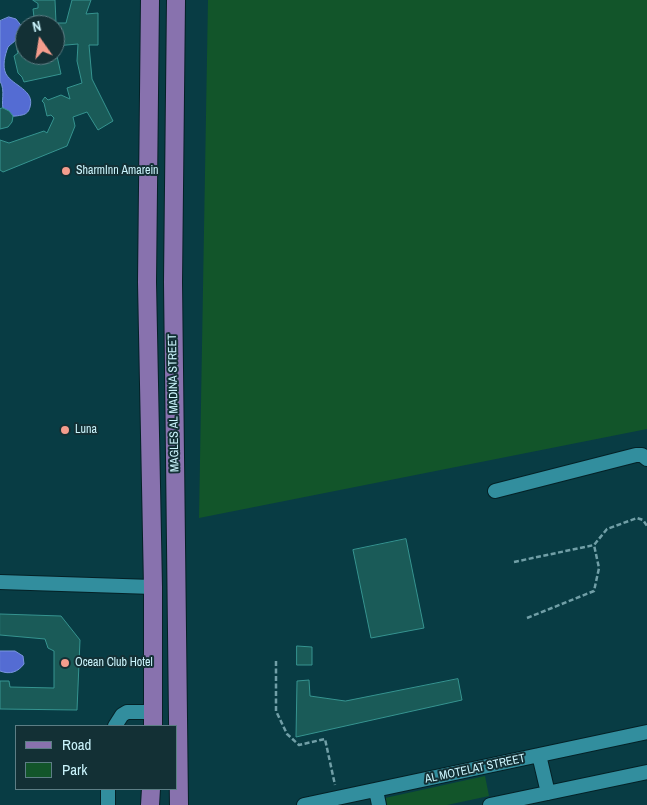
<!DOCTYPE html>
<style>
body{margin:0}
#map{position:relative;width:647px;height:805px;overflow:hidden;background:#083c44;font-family:"Archivo Narrow",sans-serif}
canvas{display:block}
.legend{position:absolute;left:15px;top:725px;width:162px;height:65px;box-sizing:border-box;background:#133035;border:1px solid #5d7e85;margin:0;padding:6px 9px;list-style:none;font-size:15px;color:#cbf4fc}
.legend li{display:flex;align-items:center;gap:10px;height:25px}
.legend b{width:25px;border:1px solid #5d7e85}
.north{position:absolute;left:15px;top:15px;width:50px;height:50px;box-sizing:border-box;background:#133035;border:1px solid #5d7e85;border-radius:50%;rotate:347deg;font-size:14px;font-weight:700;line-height:20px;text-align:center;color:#cbf4fc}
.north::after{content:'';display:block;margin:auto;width:18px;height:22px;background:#f49d8d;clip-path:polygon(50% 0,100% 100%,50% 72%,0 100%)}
</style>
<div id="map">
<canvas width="647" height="805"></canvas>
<ul class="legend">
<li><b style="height:6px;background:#8872ae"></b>Road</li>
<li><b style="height:14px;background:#12552a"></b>Park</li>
</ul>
<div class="north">N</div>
</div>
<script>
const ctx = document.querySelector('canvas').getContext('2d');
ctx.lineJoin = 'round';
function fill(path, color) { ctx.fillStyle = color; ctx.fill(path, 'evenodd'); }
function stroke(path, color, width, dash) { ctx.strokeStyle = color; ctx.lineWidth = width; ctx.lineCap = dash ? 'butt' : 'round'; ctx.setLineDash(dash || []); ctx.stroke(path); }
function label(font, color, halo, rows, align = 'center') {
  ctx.font = font + ' "Archivo Narrow",sans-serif'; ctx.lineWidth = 4; ctx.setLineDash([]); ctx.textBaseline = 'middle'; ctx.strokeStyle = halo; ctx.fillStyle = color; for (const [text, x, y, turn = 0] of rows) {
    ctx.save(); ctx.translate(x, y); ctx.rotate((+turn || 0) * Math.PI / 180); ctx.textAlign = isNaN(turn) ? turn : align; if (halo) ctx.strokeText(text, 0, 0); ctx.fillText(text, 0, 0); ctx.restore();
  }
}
fill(new Path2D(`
 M 208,0 L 647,0 L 647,429 L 199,518 Z
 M 485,776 L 489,796 L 447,805 L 386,805 L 385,798 Z`), '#12552a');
const water = new Path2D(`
 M 9,17 L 16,19 L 23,28 C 21,38 14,41 8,47 C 5,55 2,66 6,74 C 13,86 35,90 30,107 C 29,111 27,114 22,115 C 16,116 9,118 4,112 C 0,102 6,91 0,81 L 0,21 Z
 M 0,651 L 15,651 L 23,656 L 24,664 C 18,672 10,675 0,671 Z`);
fill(water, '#546cd3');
stroke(water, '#7895df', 1);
const building = new Path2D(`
 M 33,0 L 55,0 L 56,23 L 66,23 L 72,0 L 91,0 L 86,14 L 98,13 L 98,45 L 89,45 L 92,79 L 113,121 L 98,130 L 87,112 L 73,117 L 75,126 L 67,146 L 3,172 L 0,170 L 0,140 L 9,143 L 44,131 L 47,133 L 54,118 L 51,115 L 47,116 L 44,103 L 42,101 L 45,97 L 48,100 L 61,95 L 70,99 L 67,88 L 82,83 L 77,61 L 78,44 L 55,46 L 55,25 L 35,25 L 33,9 L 38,8 L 38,4 Z
 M 25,47 L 25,55 L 55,55 L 55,47 L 61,74 L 24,82 L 22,77 L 18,73 L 14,56 L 18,53 L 17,49 Z
 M 3,108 L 9,111 L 13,116 L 12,122 L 8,127 L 0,129 L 0,109 Z
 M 406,539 L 424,628 L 371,638 L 353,550 Z
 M 0,614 L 61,616 L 80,640 L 77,710 L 0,709 L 0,681 L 9,681 L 10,687 L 54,688 L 54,651 L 48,648 L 45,639 L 0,635 Z
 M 297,646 L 312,647 L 312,665 L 297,665 Z
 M 458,679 L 462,700 L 296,737 L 297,681 L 309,680 L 310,696 L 345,701 Z`);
fill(building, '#1a5b58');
stroke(building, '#369490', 1);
const minor = new Path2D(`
 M 495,491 L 636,455 L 642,455 L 647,459
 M 0,582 L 153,587
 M 115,726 L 122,715 L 127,712 L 153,712
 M 539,755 L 548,793
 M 108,789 L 108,805
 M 376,790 L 379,805
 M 304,805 L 647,732
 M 490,805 L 647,772`);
const major = new Path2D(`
 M 150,0 L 147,282 L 153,587 L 153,726
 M 176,0 L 173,282 L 179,805
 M 150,805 L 151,789`);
stroke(minor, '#042126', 16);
stroke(major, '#042126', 20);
stroke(new Path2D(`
 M 514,562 L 594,545 L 607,529 L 637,518 L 643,520 L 647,526
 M 527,618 L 594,591 L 599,568 L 594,545
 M 276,661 L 276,711 L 287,734 L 299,745 L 325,739 L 335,785`), '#719fa7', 2.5, [5, 2.5]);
stroke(minor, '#328e9e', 14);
stroke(major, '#8872ae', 18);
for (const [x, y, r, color] of [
 [66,171,5,"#f49d8d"],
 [65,430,5,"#f49d8d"],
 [65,663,5,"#f49d8d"]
]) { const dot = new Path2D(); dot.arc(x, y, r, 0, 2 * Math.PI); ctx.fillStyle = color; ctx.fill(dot); stroke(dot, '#133035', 2); }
label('12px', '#cbf4fc', '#133035', [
 ["SharmInn Amarein",76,171],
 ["Luna",75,430],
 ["Ocean Club Hotel",75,663]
], 'left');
label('12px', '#cbf4fc', '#133035', [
 ["MAGLES AL MADINA STREET",174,403,-91],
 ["AL MOTELAT STREET",475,769,-12]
]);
</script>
